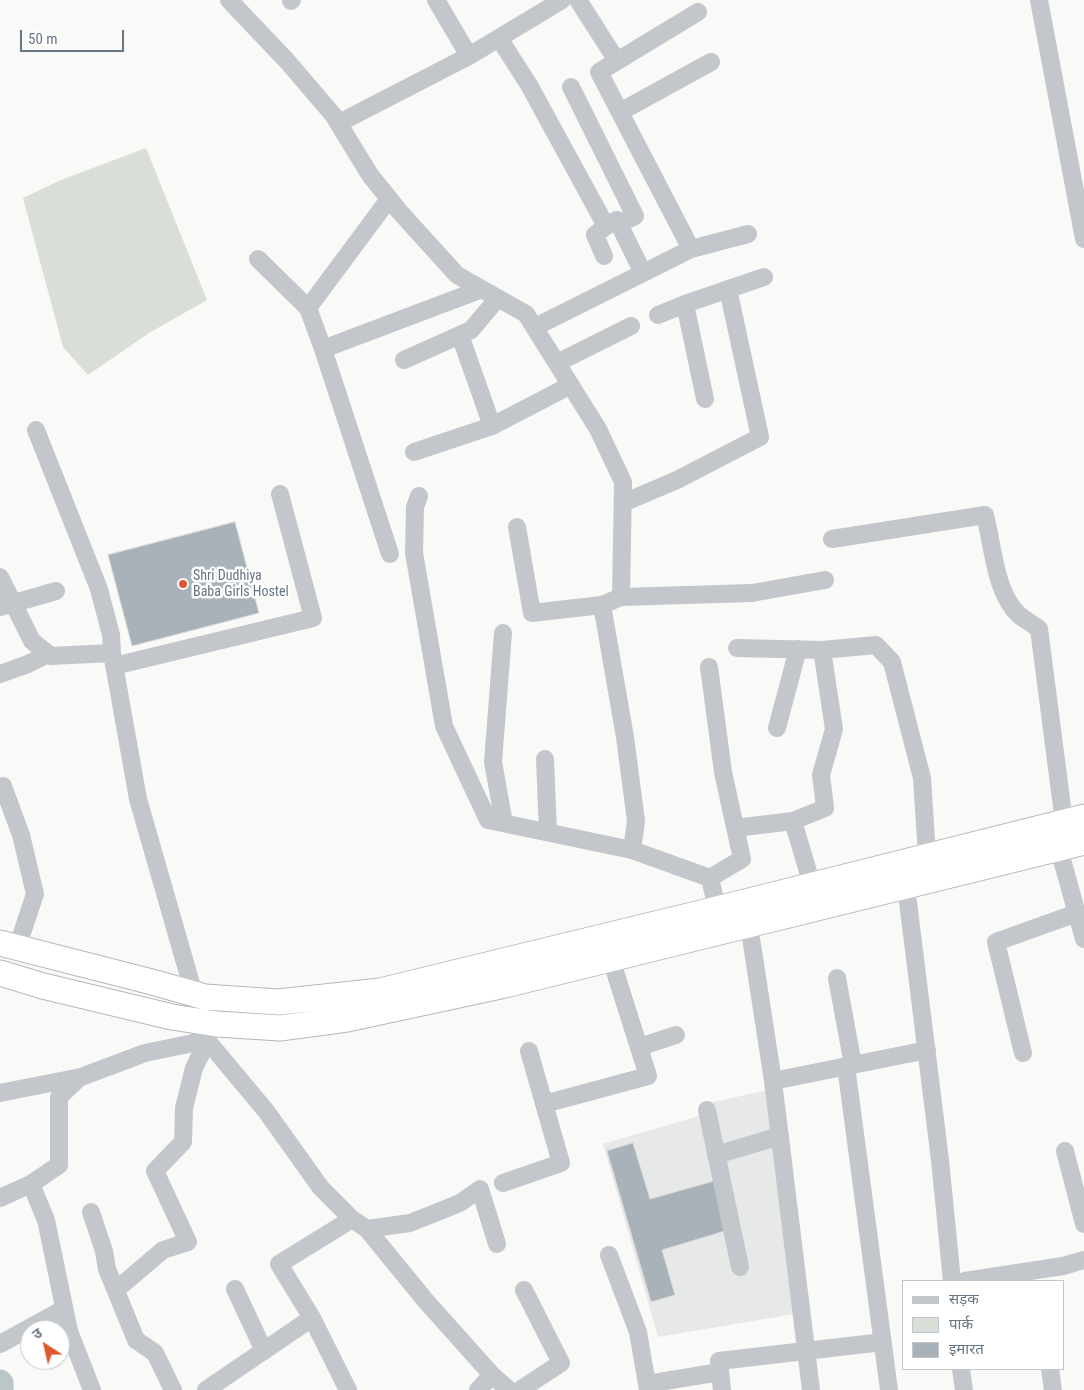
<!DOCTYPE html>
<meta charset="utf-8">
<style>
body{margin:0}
#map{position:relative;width:1084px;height:1390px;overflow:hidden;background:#f9f9f7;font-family:"Roboto Condensed","Noto Sans Devanagari",sans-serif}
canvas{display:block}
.legend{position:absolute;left:902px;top:1280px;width:162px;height:90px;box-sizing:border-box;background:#fff;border:1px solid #c1c8cd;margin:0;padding:6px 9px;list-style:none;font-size:15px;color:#657582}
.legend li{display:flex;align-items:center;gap:10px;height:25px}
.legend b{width:25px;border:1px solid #c1c8cd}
.north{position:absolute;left:20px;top:1320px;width:50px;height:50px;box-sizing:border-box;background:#fff;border:1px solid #c1c8cd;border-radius:50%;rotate:325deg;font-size:14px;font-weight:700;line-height:20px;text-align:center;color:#657582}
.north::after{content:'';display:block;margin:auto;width:18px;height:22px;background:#e05730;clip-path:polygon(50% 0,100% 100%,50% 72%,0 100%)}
.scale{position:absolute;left:20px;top:30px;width:104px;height:22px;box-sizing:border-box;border:2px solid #657582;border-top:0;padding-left:6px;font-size:15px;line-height:18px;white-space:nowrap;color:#657582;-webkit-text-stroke:4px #fff;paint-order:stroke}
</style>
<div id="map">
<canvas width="1084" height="1390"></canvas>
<ul class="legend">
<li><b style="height:6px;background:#c3c7cb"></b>सड़क</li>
<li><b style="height:14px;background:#d9ded6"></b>पार्क</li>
<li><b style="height:14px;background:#a9b2b8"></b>इमारत</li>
</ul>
<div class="north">उ</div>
<div class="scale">50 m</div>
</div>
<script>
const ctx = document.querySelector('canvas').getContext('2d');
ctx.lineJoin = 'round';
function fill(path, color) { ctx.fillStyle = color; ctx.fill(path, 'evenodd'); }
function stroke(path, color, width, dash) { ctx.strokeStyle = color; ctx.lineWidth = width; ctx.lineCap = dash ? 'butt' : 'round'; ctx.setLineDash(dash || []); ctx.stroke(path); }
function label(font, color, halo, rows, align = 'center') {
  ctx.font = font + ' "Roboto Condensed",sans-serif'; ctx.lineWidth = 5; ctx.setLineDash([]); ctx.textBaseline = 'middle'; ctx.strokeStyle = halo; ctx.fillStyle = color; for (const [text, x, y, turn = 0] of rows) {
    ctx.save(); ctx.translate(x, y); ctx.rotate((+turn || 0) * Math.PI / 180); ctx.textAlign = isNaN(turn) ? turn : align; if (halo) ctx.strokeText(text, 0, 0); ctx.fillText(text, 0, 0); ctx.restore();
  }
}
fill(new Path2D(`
 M 768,1090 L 794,1314 L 658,1337 L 603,1144 L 702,1115 L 700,1105 Z`), '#e7e8e8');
fill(new Path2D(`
 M 146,148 L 207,300 L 149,333 L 88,375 L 63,347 L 23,198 L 61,180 Z`), '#d9ded6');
stroke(new Path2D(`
 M 0,1382 L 1,1383 L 1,1390`), '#bac6ca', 25);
const building = new Path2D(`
 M 235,522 L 259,613 L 132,646 L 108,555 Z
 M 633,1143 L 650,1199 L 714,1181 L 728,1230 L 662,1250 L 675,1295 L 651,1302 L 607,1151 Z`);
fill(building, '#a9b2b8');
stroke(building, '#dbdbd9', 1);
const highway = new Path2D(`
 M 0,943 L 152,982 L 205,997 L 278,1002 L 380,991 L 717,909 L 1084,817
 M 0,973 L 43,986 L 172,1017 L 217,1024 L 280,1028 L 347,1019 L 505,985 L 1084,842`);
stroke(highway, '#b4b8bc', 27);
stroke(new Path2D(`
 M 229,0 L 287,61 L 334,116 L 370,175 L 399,211 L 457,275 L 526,314 L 598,429 L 623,482 L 621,597 L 602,605 L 625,737 L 636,821 L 632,850 L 710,878 L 717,909
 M 436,0 L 469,56
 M 578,0 L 617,61
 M 1039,0 L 1084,239
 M 291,1 L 292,0
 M 499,38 L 529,85 L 606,226 L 617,220 L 643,273
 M 571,87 L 635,216 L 619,224
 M 620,112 L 711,62
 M 339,123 L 469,56 L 562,0
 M 389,199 L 308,308 L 323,349 L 390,554
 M 691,249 L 599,72 L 698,12
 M 604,256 L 595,235 L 606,226
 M 258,259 L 308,308
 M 685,304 L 705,399
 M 658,315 L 685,304 L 764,277
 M 535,327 L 691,249 L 748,234
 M 460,335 L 492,426
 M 323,349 L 482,289
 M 404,360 L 471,330 L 498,298
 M 557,363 L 631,326
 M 36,430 L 99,589 L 111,635 L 112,653
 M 414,452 L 492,426 L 571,385
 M 419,496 L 415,507 L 414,553 L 444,726 L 488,820 L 632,850
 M 623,503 L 677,480 L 760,437 L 728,289
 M 517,527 L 532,613 L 602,605
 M 832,539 L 985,515 C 993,546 995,593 1019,615 C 1025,620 1033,624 1039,629 L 1064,822
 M 0,577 L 32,641 L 51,656 L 112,653 L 138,799 L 194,994
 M 621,597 L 752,593 L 825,580
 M 0,607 L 56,591
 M 503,633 L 493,762 L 504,823
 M 737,648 L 822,650 L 876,645 L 892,662 L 922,778 L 927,855
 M 114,666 L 313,618 L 280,494
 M 709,667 L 723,772 L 742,859 L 710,878
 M 0,674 L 28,664 L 48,654
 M 777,728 L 798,649
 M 545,759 L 548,832
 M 3,786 L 21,835 L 35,894 L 17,948
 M 735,828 L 793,821
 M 1059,849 L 1084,939
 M 812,885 L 793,821 L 825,808 L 821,775 L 834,729 L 822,650
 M 906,886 L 940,1160 L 952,1281
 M 749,925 L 773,1081 L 811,1390
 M 837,978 L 853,1065
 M 190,1020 L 266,1111 L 321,1188 L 352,1219 L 367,1229 L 425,1300 L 492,1375 L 509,1390
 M 639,1047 L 676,1035
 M 1023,1053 L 996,942 L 1077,913
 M 846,1066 L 889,1390
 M 773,1081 L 927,1050
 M 0,1093 L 81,1077 L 145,1053 L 208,1040
 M 544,1104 L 648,1076 L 611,959
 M 707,1110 L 740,1267
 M 1065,1151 L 1084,1224
 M 716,1155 L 780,1136
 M 503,1183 L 561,1163 L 529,1051
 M 31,1184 L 46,1220 L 69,1331 L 92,1390
 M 0,1198 L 31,1184 L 59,1165 L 59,1097 L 80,1077
 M 91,1212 L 104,1251 L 107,1269 L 136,1340 L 155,1353 L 173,1390
 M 367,1229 L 410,1223 L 460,1203 L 480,1189 L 497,1244
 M 609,1255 L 638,1332 L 648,1390
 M 965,1281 L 1063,1266 L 1084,1260
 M 235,1289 L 264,1351
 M 116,1290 L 163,1250 L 188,1242 L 155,1171 L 183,1142 L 184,1108 L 194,1068 L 208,1040
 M 0,1344 L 64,1309
 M 961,1369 L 964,1390
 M 1050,1369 L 1053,1390
 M 647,1384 L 720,1372
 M 206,1390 L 312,1318
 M 348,1390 L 312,1318 L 279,1264 L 352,1219
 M 478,1390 L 492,1375
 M 520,1390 L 561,1363 L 524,1290
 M 722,1390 L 719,1361 L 883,1342`), '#c3c7cb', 18);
stroke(highway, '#fff', 25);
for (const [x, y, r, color] of [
 [183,584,5,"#e05730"]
]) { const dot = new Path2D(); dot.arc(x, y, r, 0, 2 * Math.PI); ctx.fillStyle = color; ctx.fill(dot); stroke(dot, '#fff', 2); }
label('14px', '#657582', '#fff', [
 ["Shri Dudhiya",193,576],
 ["Baba Girls Hostel",193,592]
], 'left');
</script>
